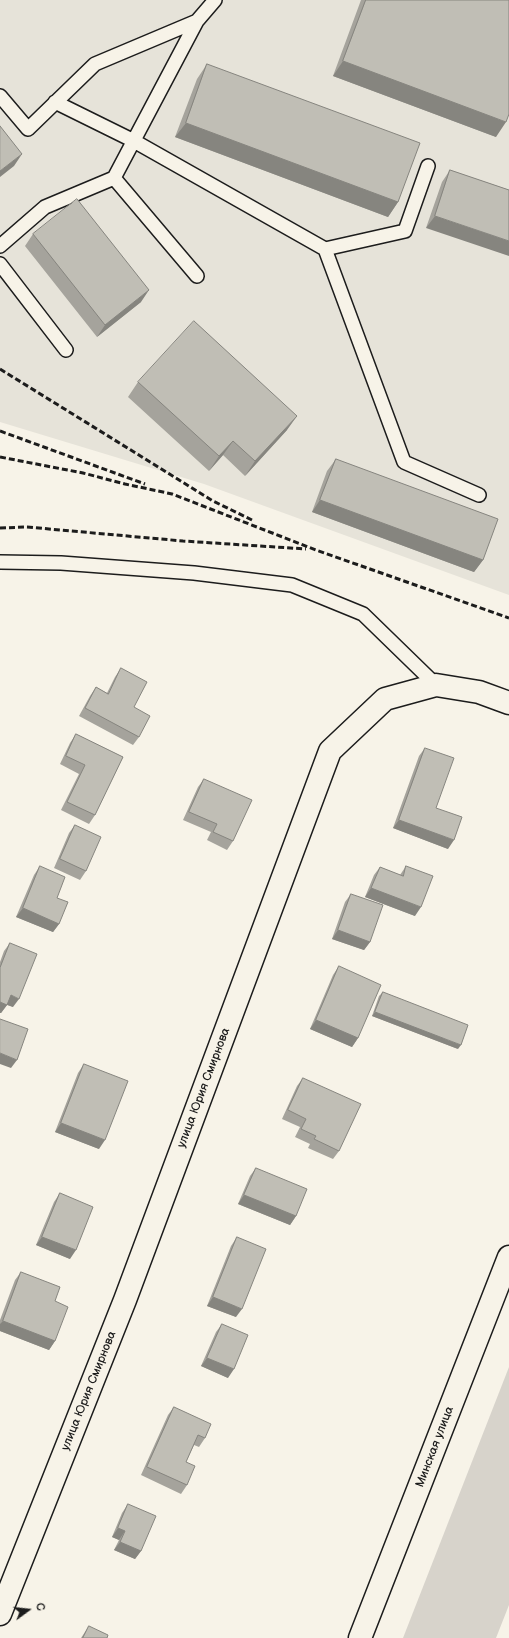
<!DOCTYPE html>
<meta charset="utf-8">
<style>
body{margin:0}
#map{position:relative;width:509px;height:1638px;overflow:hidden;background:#f7f3e8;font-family:"Balsamiq Sans",sans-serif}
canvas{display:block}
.north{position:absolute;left:8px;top:1590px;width:40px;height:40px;-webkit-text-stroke:3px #f7f3e8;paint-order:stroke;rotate:75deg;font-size:11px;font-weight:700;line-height:16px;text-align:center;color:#1c1c1c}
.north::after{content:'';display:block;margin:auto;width:14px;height:18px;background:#1c1c1c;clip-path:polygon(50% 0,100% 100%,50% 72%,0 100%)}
</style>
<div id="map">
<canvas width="509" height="1638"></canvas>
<div class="north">С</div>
</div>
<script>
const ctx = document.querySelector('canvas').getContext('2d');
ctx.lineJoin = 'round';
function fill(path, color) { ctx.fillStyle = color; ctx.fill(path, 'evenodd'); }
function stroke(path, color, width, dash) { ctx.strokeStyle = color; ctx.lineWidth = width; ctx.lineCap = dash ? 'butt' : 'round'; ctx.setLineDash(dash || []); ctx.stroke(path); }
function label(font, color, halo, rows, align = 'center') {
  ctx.font = font + ' "Balsamiq Sans",sans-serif'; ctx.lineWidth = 3; ctx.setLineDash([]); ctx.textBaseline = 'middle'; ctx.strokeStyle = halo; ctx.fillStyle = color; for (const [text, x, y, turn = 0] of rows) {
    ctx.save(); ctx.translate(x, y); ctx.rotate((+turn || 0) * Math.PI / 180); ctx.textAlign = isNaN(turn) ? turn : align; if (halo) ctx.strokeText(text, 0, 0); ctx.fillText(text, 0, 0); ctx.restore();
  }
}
fill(new Path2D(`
 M 0,0 L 509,0 L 509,595 L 204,484 L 0,422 Z`), '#e6e3d9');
fill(new Path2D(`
 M 509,1367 L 509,1605 L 496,1638 L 403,1638 Z`), '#d7d3cb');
const lane = new Path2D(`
 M 0,96 L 28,129 L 95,64 L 197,21 L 215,0
 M 55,102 L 134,141 L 325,249 L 404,462 L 479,495
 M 114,178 L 197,276
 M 0,246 L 45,207 L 114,178 L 197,21
 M 325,249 L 405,231 L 428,166
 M 0,264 L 66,350
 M 0,562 L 61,563 L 194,573 L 292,585 L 363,614 L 436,685`);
const street = new Path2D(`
 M 0,1614 L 125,1300 L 330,751 L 385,699 L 436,685 L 479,692 L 509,703
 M 360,1638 L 509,1257`);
stroke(lane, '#1c1c1c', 16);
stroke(street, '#1c1c1c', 25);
stroke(lane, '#f7f3e8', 13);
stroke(street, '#f7f3e8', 22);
stroke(new Path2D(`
 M 0,369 L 213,501 L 252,520
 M 0,431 L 145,484
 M 0,457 L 83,473 L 125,484 L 172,494 L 316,550 L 509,618
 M 0,528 L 27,527 L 183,541 L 306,549`), '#1c1c1c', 3, [6, 3]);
fill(new Path2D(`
 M 361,0 L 508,0 L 496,137 L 333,76 Z
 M 207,64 L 398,202 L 388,217 L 175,137 L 197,79 Z
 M 450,170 L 509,190 L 426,228 L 442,182 Z
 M 33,234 L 141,302 L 97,337 L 25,246 Z
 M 138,382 L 287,430 L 245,476 L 223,455 L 209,471 L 128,397 Z
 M 336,459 L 483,560 L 474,572 L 312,512 L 327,471 Z
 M 121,668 L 134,707 L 139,737 L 133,745 L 79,716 L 90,696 L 96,687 L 107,693 L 115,677 Z
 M 76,734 L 123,757 L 95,815 L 89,824 L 61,810 L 79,774 L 60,764 L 70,743 Z
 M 425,748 L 436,808 L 448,849 L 393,828 L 419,756 Z
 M 204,779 L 233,841 L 227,850 L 207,840 L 211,832 L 183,820 L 198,787 Z
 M 75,825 L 86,871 L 80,880 L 54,868 L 69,833 Z
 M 40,866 L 57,898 L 59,924 L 53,932 L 16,917 L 34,875 Z
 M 406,866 L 415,916 L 365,897 L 374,875 L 380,867 L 400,875 Z
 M 351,894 L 370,942 L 364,950 L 332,939 L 345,902 Z
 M 10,943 L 13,1007 L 7,1005 L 1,1013 L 0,1013 L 0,962 L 4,951 Z
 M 339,966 L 358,1038 L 352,1047 L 310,1029 L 333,975 Z
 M 383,992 L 458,1049 L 372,1016 L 379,996 Z
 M 84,1064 L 99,1149 L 55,1132 L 78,1073 Z
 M 303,1078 L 339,1151 L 333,1159 L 308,1148 L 310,1144 L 295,1137 L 300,1127 L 282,1119 L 297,1086 Z
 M 256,1168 L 296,1216 L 290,1225 L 238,1204 L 250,1176 Z
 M 60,1193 L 70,1259 L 36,1245 L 54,1202 Z
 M 237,1237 L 236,1317 L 207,1306 L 231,1246 Z
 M 21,1272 L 55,1301 L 55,1341 L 49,1350 L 0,1331 L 0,1320 L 15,1280 Z
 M 222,1324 L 228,1378 L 201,1366 L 216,1332 Z
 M 174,1407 L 205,1438 L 199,1447 L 194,1445 L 186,1462 L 187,1485 L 181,1494 L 141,1475 L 168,1415 Z
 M 128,1504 L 141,1551 L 135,1559 L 114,1550 L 119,1540 L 112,1537 L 122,1513 Z
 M 89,1626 L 107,1638 L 81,1638 Z`), '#a5a39c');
fill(new Path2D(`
 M 343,61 L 506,122 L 496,137 L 333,76 Z
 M 186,123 L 398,202 L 388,217 L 175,137 Z
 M 22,154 L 14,166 L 0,177 L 0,171 Z
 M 435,216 L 509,241 L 509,256 L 426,228 Z
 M 149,290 L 141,302 L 97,337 L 105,325 Z
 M 297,416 L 287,430 L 245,476 L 255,461 Z
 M 233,441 L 223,455 L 209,471 L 219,456 Z
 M 320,500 L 483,560 L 474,572 L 312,512 Z
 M 399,820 L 454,840 L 448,849 L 393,828 Z
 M 371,888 L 421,907 L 415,916 L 365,897 Z
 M 23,908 L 59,924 L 53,932 L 16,917 Z
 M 338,930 L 370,942 L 364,950 L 332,939 Z
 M 11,995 L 19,999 L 13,1007 L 5,1004 Z
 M 0,1002 L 7,1005 L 1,1013 L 0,1013 Z
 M 375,1012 L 461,1045 L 458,1049 L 372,1016 Z
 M 316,1020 L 358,1038 L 352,1047 L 310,1029 Z
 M 0,1053 L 17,1060 L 11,1068 L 0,1064 Z
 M 61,1123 L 105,1140 L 99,1149 L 55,1132 Z
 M 244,1195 L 296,1216 L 290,1225 L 238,1204 Z
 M 42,1237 L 76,1250 L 70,1259 L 36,1245 Z
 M 213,1297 L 242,1309 L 236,1317 L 207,1306 Z
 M 3,1321 L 55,1341 L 49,1350 L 0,1331 L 0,1324 Z
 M 207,1358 L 234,1369 L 228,1378 L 201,1366 Z
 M 118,1528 L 125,1531 L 119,1540 L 112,1537 Z
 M 120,1542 L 141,1551 L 135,1559 L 114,1550 Z`), '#86857f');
const building = new Path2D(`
 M 366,0 L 509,0 L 509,114 L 506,122 L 343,61 Z
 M 207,64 L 420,143 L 398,202 L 186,123 Z
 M 0,126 L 22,154 L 0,171 Z
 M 450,170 L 509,190 L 509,241 L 435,216 Z
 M 77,199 L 149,290 L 105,325 L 33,234 Z
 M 194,321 L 297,416 L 255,461 L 233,441 L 219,456 L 138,382 Z
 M 336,459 L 498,519 L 483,560 L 320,500 Z
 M 121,668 L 147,682 L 134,707 L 150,716 L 139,737 L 85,708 L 96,687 L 108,694 Z
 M 76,734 L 123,757 L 95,815 L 67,802 L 85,765 L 66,756 Z
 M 425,748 L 454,758 L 436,808 L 462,817 L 454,840 L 399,820 Z
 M 204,779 L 252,800 L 233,841 L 213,832 L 217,824 L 189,812 Z
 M 75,825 L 101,837 L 86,871 L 60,859 Z
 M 40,866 L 65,877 L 57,898 L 68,902 L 59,924 L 23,908 Z
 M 406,866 L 433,876 L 421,907 L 371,888 L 380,867 L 403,876 Z
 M 351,894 L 383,905 L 370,942 L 338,930 Z
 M 10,943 L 37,954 L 19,999 L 11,995 L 7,1005 L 0,1002 L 0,968 Z
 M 339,966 L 381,985 L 358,1038 L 316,1020 Z
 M 383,992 L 468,1025 L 461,1045 L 375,1012 Z
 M 0,1019 L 28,1029 L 17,1060 L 0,1053 Z
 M 84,1064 L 128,1081 L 105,1140 L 61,1123 Z
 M 303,1078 L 361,1104 L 339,1151 L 314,1139 L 316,1136 L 301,1129 L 306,1119 L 288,1110 Z
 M 256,1168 L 307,1189 L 296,1216 L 244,1195 Z
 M 60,1193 L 93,1207 L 76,1250 L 42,1237 Z
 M 237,1237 L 266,1249 L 242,1309 L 213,1297 Z
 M 21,1272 L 60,1287 L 55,1301 L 68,1307 L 55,1341 L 3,1321 Z
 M 222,1324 L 248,1335 L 234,1369 L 207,1358 Z
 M 174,1407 L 211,1424 L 205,1438 L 198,1435 L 186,1462 L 195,1466 L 187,1485 L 147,1467 Z
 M 128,1504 L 156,1516 L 141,1551 L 120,1542 L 125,1531 L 118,1528 Z
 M 89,1626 L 108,1635 L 107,1638 L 83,1638 Z`);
fill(building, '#c0beb5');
stroke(building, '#86857f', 1);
label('12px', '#1c1c1c', '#f7f3e8', [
 ["улица Юрия Смирнова",204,1088,-69],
 ["улица Юрия Смирнова",89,1391,-68],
 ["Минская улица",435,1447,-69]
]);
</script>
